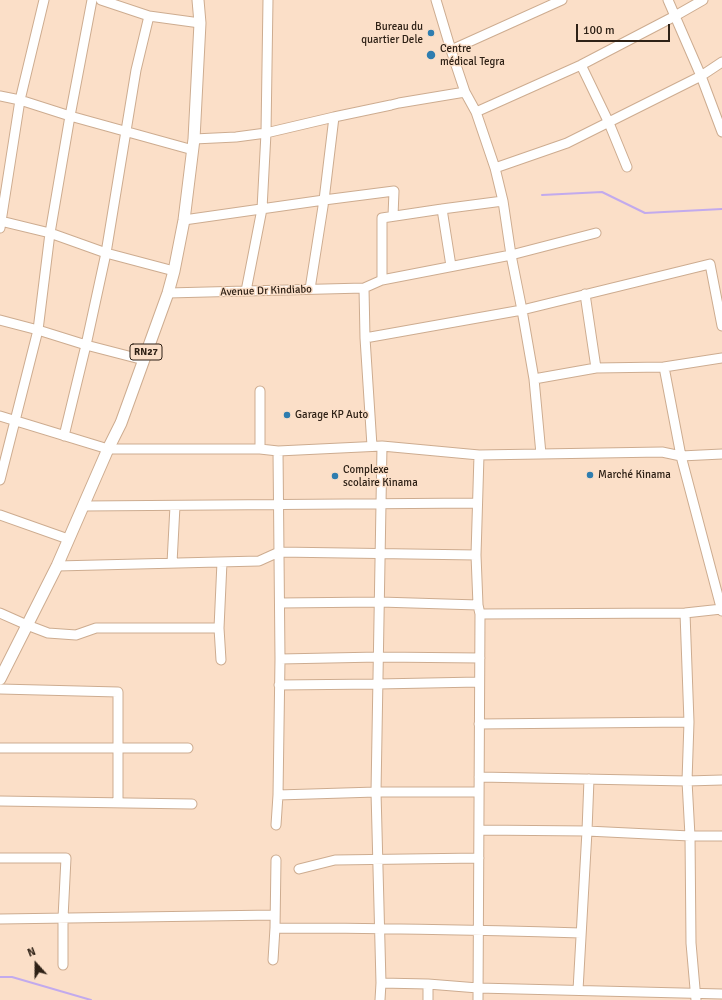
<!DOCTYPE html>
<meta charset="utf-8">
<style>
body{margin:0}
#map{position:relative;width:722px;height:1000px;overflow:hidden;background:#fbdfc8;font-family:Signika,sans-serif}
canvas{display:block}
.north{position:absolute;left:16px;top:944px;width:40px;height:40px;-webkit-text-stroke:3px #fbdfc8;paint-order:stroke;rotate:339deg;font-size:11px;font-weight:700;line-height:16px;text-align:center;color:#2e2116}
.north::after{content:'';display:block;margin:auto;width:14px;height:18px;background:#2e2116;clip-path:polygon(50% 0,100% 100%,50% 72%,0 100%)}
.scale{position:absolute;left:576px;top:24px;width:94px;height:18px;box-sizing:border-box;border:2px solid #2e2116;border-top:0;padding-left:5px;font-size:12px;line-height:14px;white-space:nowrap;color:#2e2116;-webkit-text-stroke:3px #fbdfc8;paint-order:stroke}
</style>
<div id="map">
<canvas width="722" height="1000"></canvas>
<div class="north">N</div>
<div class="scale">100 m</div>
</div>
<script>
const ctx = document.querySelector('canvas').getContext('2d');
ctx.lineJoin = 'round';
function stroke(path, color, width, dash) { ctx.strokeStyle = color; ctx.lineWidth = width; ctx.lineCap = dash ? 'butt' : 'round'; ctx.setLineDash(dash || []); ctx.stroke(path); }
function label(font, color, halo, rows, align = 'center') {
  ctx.font = font + ' Signika,sans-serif'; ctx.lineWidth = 3; ctx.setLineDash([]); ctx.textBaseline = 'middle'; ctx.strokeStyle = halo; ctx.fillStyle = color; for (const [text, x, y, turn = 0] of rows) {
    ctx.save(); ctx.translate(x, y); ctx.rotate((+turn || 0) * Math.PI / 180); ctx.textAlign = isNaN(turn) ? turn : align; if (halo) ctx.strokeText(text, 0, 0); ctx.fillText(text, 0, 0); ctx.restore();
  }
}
stroke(new Path2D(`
 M 542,195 L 602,192 L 645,213 L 722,209
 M 0,977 L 12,977 L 91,1000`), '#c2aaed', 2);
const minor = new Path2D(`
 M 101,0 L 149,16 L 200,23
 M 436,0 L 451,50 L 465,92 L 476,112 L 495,168 L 503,201 L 511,255 L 522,310 L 534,379 L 541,454
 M 668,0 L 701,76 L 722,132
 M 451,50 L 562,0
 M 581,65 L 609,123 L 627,167
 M 0,96 L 20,100 L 70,116 L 193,150
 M 476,112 L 581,65 L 675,16 L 703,0
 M 194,139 L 236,137 L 266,133 L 334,117 L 391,105 L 399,103 L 465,92
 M 495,168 L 567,143 L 701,76 L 722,62
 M 442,209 L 451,266
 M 184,220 L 324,200 L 394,191 L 393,216
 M 1,221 L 50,233 L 106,253 L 174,271
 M 0,228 L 20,100 L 44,0
 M 382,280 L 382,218 L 442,209 L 503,201
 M 364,288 L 365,338 L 372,446
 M 310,289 L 324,200 L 334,117
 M 246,291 L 262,209 L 266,133 L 268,0
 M 168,293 L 364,288 L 382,280 L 511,255 L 596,233
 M 585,294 L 596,368
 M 0,320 L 38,330 L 86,345 L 144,360
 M 365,338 L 522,310 L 710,264 L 722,326
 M 664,367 L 681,456 L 722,611
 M 534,379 L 596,368 L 664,367 L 722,358
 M 0,416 L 108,449 L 260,449 L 278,451 L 382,446 L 479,455 L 662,452 L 681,456 L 722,454
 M 64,436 L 86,345 L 106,253 L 136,70 L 149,16
 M 260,449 L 260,391
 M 0,480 L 38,330 L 50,233 L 70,116 L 92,0
 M 84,506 L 477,503
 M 0,515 L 68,539
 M 172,563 L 175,506
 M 57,566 L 259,561 L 279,552 L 476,555
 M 280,603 L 380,602 L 478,605
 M 0,613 L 27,625 L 48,633 L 76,635 L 96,628 L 219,628
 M 685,613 L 689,722 L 687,781 L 690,836 L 691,943 L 696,1000
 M 480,614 L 685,613 L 722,609
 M 280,659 L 379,657 L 480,658
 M 221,660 L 219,628 L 222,562
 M 279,685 L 378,684 L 479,682
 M 0,689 L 118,692 L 118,803
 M 479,724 L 689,722
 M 0,748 L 188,748
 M 479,777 L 687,781 L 722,780
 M 278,795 L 376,792 L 479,792
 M 0,801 L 192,804
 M 276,825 L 278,795 L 280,659 L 278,451
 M 479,830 L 587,831 L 690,836 L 722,836
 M 0,858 L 66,858 L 63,918 L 63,965
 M 299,869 L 335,860 L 479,858
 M 0,919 L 275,915
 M 275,928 C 377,928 479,930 581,933
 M 273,960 L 275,928 L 276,860
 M 381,983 L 428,984 L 478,988 L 722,994
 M 578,990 L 587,831 L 589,779
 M 380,1000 L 381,983 L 376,792 L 382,446
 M 428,1000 L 428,984
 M 478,1000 L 480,614 L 478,605 L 476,555 L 479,455`);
const major = new Path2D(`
 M 0,679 L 57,566 L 108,449 L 121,423 L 168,293 L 174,271 L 184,220 L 194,139 L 200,23 L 198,0`);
stroke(minor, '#cdac90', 11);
stroke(major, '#cdac90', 13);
stroke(minor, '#fff', 9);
stroke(major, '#fff', 11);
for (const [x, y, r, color] of [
 [431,33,4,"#2f7daf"],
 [431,55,5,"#2f7daf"],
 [287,415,4,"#2f7daf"],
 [590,475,4,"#2f7daf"],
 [335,476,4,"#2f7daf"]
]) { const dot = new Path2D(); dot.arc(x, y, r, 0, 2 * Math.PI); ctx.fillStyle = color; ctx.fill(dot); stroke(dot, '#fbdfc8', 1.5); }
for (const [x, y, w] of [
 [146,352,32]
]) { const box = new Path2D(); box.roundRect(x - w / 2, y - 8, w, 16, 3); ctx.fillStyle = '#fbdfc8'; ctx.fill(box); stroke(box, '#2e2116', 1); }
label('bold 10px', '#2e2116', null, [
 ["RN27",146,352]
]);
label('11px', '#2e2116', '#fbdfc8', [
 ["Bureau du",423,27,"right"],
 ["quartier Dele",423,40,"right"],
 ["Centre",440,49],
 ["médical Tegra",440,62],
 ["Garage KP Auto",295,415],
 ["Complexe",343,470],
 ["scolaire Kinama",343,483],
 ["Marché Kinama",598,475]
], 'left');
label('11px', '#2e2116', '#fbdfc8', [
 ["Avenue Dr Kindiabo",266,291,-2]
]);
</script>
